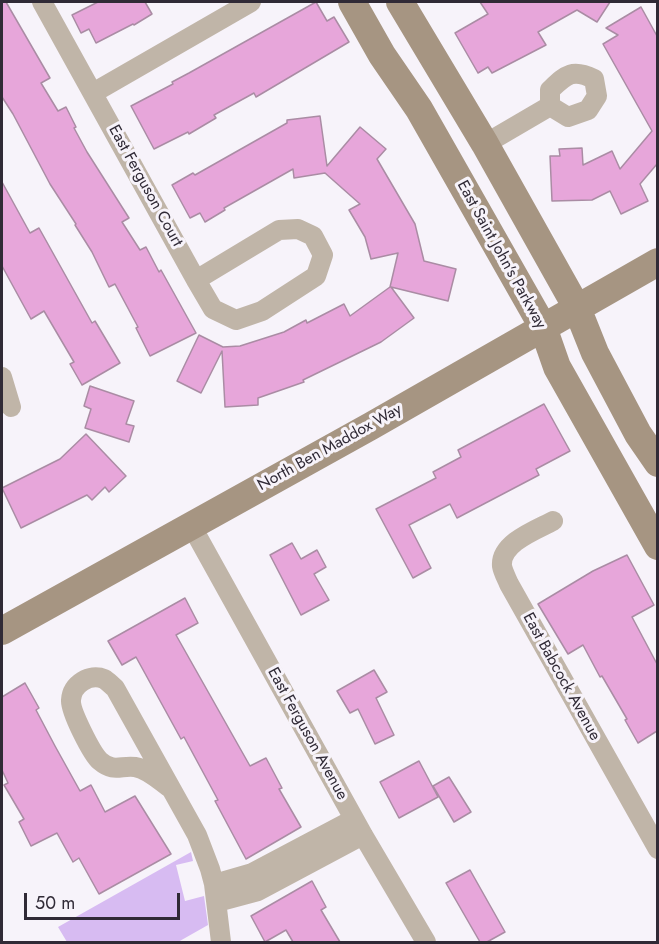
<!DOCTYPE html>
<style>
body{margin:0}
#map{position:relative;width:659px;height:944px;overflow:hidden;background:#f7f3fa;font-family:Jost,sans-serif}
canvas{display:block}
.frame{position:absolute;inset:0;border:3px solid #302a36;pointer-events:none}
.scale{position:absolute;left:24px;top:893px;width:156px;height:27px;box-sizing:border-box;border:3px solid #302a36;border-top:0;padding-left:8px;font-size:18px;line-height:21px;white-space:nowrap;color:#302a36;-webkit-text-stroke:4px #f7f3fa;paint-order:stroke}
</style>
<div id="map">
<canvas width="659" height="944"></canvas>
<div class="frame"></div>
<div class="scale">50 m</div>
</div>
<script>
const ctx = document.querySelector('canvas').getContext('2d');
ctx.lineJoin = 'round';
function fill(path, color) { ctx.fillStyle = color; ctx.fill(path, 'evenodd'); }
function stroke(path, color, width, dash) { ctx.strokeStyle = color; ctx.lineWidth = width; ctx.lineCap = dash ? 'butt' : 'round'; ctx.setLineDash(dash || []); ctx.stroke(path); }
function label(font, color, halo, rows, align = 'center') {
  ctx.font = font + ' Jost,sans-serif'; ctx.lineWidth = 6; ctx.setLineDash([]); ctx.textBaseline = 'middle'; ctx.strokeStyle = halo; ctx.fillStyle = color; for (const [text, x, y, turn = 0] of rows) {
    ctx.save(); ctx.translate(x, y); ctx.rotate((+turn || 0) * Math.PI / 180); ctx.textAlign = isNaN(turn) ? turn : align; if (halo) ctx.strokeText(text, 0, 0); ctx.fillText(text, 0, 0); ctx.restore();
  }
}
fill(new Path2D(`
 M 191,852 L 193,861 L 176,865 L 185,901 L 204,896 L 208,925 L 178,942 L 67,942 L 58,927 Z`), '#d7bbf2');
const building = new Path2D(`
 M 2,2 L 6,2 L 50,78 L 41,83 L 58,111 L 66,107 L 76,127 L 74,128 L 87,152 L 129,218 L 122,222 L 140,250 L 146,247 L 159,272 L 161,270 L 196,333 L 150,356 L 136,328 L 138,327 L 115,284 L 109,287 L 92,252 L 75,225 L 76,224 L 50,184 L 13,114 L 2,97 Z
 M 98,2 L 145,2 L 152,14 L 134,25 L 133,24 L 96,43 L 89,29 L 81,33 L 72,15 Z
 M 316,2 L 327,21 L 334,17 L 349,42 L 256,97 L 254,93 L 214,115 L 216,118 L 189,134 L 188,132 L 154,149 L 131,106 L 173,84 L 172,82 L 189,73 Z
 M 480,2 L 610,2 L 597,22 L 577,10 L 538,32 L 546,45 L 492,73 L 488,67 L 478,73 L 455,33 L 488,14 Z
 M 641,7 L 657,36 L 657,164 L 640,184 L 648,201 L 621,214 L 610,191 L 592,200 L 552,201 L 550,156 L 560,156 L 559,149 L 582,148 L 583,165 L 612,151 L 620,169 L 652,131 L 603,44 L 618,35 L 606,28 Z
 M 320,116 L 327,166 L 360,127 L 386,149 L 377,159 L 415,224 L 424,261 L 456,269 L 448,301 L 391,287 L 414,318 L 381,342 L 303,380 L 304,382 L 258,398 L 258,405 L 225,407 L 222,351 L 201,393 L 177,381 L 199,335 L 223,347 L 240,346 L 284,332 L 306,320 L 307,323 L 344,304 L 350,316 L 390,287 L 398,253 L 371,259 L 365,237 L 349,210 L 360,204 L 325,173 L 294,178 L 293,169 L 224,208 L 225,210 L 205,222 L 200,213 L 190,218 L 172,185 L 193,173 L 195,175 L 287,123 L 287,120 Z
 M 2,182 L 30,233 L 39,228 L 92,323 L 95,321 L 120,363 L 82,385 L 70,364 L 74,362 L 44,311 L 31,319 L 2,266 Z
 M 90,386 L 134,401 L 126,424 L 134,426 L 129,442 L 85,428 L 91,409 L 84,406 Z
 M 544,404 L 570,451 L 536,469 L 539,475 L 457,518 L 450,504 L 409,525 L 431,568 L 413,578 L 376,509 L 436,478 L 433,472 L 461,457 L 458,450 Z
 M 86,434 L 126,476 L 109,492 L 105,487 L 92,500 L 87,495 L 21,528 L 2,488 L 60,459 Z
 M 292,543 L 301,559 L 317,550 L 326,567 L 314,574 L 329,600 L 301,615 L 270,555 Z
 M 627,555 L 654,605 L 632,617 L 657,664 L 657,731 L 638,743 L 625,720 L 627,719 L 602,676 L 600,677 L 583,645 L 568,654 L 538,604 L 593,571 Z
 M 185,598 L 198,623 L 176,635 L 250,766 L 266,758 L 282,788 L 279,789 L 301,827 L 246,859 L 215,801 L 218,800 L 184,737 L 181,739 L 136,657 L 122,665 L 108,641 Z
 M 374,670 L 387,692 L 376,698 L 394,735 L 375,744 L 358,709 L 350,713 L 337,691 Z
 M 25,683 L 39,708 L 36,710 L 55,746 L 80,791 L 91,785 L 105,812 L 135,796 L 171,854 L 99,894 L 79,858 L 73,862 L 57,833 L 31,846 L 19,822 L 24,819 L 4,785 L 8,783 L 2,770 L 2,697 Z
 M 419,761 L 438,797 L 399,818 L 380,782 Z
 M 449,777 L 471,812 L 454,822 L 433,786 Z
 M 470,870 L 505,932 L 487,942 L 480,942 L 446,883 Z
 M 312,881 L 326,907 L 321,910 L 340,942 L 293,942 L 286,930 L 265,942 L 251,916 Z`);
fill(building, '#e7a6da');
stroke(building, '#aa8ca4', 1.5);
stroke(new Path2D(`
 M 42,2 L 196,280 L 213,309 L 236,320 L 262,311 L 316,276 L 323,255 L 313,236 L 298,229 L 279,230 L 196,280
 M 93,93 L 251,2
 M 485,144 L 550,106 L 568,117 L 588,110 L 597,96 L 594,79 C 572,68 566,75 550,90 L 550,106
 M 2,377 L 11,407
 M 553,521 C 536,530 500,543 502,566 C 503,572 507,579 509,584 L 658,849
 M 191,525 L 363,835 L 426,942
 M 170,788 C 159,780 148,769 135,767 C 121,765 114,773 100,761 C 92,754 70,711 71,700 C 72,684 90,673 104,679 C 108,681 111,685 115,688 L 197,835 L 210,869 L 214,884 L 221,942
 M 214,884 L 252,873 L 354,819
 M 217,902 L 258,891 L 363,835`), '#c0b5a8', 20);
stroke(new Path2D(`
 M 352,2 L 382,55 L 419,109 L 543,327 L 557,367 L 658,546
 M 400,2 L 485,144 L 577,308 L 595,353 L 638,434 L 658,463
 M 2,631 L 371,426 L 658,262`), '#a69582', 28);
label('16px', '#302a36', '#f7f3fa', [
 ["East Ferguson Court",145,186,61],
 ["East Saint John's Parkway",501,255,61],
 ["North Ben Maddox Way",330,448,-29],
 ["East Babcock Avenue",561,677,61],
 ["East Ferguson Avenue",307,734,61]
]);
</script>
